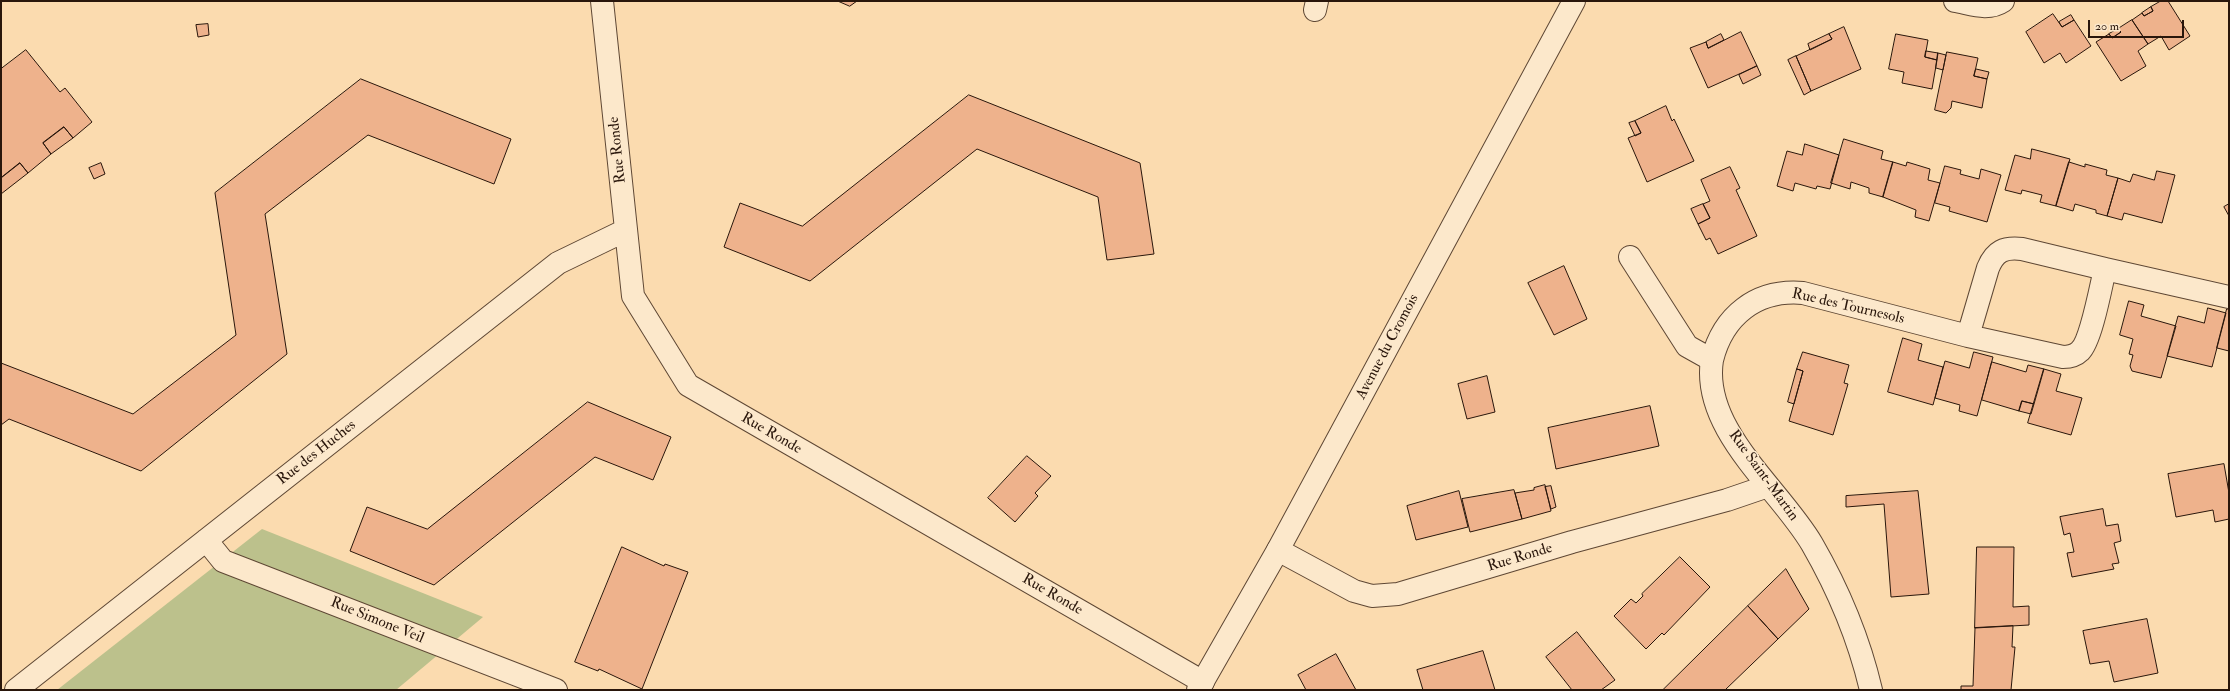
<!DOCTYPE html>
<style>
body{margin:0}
#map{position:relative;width:2230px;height:691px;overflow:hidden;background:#fbdbaf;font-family:"IM FELL Double Pica",serif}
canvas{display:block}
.frame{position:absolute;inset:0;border:2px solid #29160b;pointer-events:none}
.scale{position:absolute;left:2088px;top:20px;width:96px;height:18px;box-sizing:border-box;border:2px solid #29160b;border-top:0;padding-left:5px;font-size:12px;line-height:14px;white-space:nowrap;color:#29160b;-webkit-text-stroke:3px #fce8cb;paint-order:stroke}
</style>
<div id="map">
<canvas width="2230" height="691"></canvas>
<div class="frame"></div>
<div class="scale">20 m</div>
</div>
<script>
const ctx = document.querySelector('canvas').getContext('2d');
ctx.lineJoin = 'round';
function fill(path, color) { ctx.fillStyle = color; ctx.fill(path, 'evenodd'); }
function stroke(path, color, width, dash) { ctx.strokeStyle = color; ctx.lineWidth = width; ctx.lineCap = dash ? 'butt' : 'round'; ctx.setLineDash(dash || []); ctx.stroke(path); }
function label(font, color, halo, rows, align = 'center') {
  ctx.font = font + ' "IM FELL Double Pica",serif'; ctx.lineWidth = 3; ctx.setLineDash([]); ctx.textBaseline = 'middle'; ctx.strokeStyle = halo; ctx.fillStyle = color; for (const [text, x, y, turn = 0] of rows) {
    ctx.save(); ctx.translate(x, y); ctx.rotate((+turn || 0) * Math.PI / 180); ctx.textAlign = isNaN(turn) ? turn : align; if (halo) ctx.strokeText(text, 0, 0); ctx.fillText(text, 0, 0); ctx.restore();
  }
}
fill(new Path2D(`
 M 262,529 L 483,617 L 396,690 L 57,690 Z`), '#bcc18c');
const building = new Path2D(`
 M 838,1 L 857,1 L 850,6 Z
 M 2161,1 L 2168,1 L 2190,36 L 2169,50 L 2161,36 L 2148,44 L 2132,20 L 2142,13 L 2144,16 L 2153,11 L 2151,7 Z
 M 2151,7 L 2153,11 L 2144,16 L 2142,13 Z
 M 2053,14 L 2062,27 L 2074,20 L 2091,46 L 2066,63 L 2060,53 L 2044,63 L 2026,32 Z
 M 2071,15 L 2074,20 L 2062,27 L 2059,22 Z
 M 2132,20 L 2148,44 L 2138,51 L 2146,66 L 2121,81 L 2096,42 L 2109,34 L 2112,38 L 2121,32 L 2118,29 Z
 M 208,24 L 209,35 L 198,37 L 196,25 Z
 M 1844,27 L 1861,69 L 1811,91 L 1796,56 L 1832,39 L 1829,34 Z
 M 2118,29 L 2121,32 L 2112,38 L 2109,34 Z
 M 1741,32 L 1757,66 L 1708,88 L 1690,48 L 1706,42 L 1708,48 Z
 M 1721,34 L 1724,40 L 1708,48 L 1706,42 Z
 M 1829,34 L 1832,39 L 1810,50 L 1808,44 Z
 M 1896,34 L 1928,40 L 1925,57 L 1937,60 L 1932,89 L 1902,83 L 1904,72 L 1889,69 Z
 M 26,50 L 60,92 L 65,88 L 92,122 L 73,138 L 64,127 L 43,143 L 51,154 L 28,173 L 20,163 L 1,178 L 1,69 Z
 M 1926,51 L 1938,53 L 1937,60 L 1925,57 Z
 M 1947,52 L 1978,58 L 1974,76 L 1987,79 L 1982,108 L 1952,101 L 1951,108 L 1946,113 L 1935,110 Z
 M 1938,53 L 1946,55 L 1943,70 L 1936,68 Z
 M 1796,56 L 1811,91 L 1804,95 L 1788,60 Z
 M 1757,66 L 1761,75 L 1743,84 L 1739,75 Z
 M 1976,69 L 1989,72 L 1987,79 L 1974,76 Z
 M 361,79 L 511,139 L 494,184 L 368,135 L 265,214 L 287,354 L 141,471 L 9,419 L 1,425 L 1,363 L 133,414 L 236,335 L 215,193 Z
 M 969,95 L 1140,163 L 1154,254 L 1107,260 L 1098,197 L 977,149 L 810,281 L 724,247 L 740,203 L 802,226 Z
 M 1666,106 L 1672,121 L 1674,119 L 1694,161 L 1647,182 L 1628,138 L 1641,133 L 1635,121 Z
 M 1635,121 L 1641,133 L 1635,136 L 1629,123 Z
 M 64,127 L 73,138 L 51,154 L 43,143 Z
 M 1844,139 L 1883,151 L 1881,159 L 1893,162 L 1883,197 L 1869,193 L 1869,188 L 1851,182 L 1850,189 L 1831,183 Z
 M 1805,144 L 1839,155 L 1830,189 L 1817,186 L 1816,189 L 1795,183 L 1793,191 L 1777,186 L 1787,151 L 1802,155 Z
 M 2032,149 L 2070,159 L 2056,206 L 2040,202 L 2042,195 L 2022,190 L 2021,194 L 2005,190 L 2015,155 L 2030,159 Z
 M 1893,162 L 1906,166 L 1907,162 L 1930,169 L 1928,180 L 1940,183 L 1929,221 L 1915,217 L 1916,210 L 1883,197 Z
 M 2069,162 L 2085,167 L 2085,164 L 2107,170 L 2106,175 L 2118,178 L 2107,216 L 2096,213 L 2096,210 L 2075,204 L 2073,211 L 2056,206 Z
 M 20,163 L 28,173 L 1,194 L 1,178 Z
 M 101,163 L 105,174 L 94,179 L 89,168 Z
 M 1945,166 L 1961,170 L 1960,174 L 1979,179 L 1981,169 L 2001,175 L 1987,222 L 1949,211 L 1950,207 L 1935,203 Z
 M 1730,167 L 1740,188 L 1736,190 L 1757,236 L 1718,254 L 1710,238 L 1706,240 L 1698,224 L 1710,218 L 1703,204 L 1710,201 L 1701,180 Z
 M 2157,171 L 2175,175 L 2162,223 L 2124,213 L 2122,220 L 2107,216 L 2118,178 L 2130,182 L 2133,174 L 2154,180 Z
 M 1703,204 L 1710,218 L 1698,224 L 1691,209 Z
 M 2229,204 L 2229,216 L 2224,207 Z
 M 1564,266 L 1587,319 L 1554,335 L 1528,283 Z
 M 2129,301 L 2144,305 L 2141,316 L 2176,326 L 2161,378 L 2132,371 L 2130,366 L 2133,355 L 2129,354 L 2133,339 L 2120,335 Z
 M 2208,308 L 2226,313 L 2212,367 L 2167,356 L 2178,316 L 2204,323 Z
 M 2227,309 L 2229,309 L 2229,351 L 2217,348 Z
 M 1903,338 L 1922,344 L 1918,360 L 1943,367 L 1933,405 L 1888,392 Z
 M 1803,352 L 1849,365 L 1844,383 L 1848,384 L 1833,435 L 1789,421 L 1803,371 L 1797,369 Z
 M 1974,352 L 1993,357 L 1977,416 L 1959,411 L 1960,405 L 1935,398 L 1945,361 L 1969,368 Z
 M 1992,362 L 2026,372 L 2028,365 L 2044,369 L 2034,404 L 2022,401 L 2019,411 L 1982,400 Z
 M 1797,369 L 1803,371 L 1794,404 L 1788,402 Z
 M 2044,369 L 2061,374 L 2056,391 L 2082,398 L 2071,435 L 2028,423 Z
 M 1487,376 L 1495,412 L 1467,419 L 1458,384 Z
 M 2022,401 L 2034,404 L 2031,414 L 2019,411 Z
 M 588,402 L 671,437 L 653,480 L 595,457 L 434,585 L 350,551 L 367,507 L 427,529 Z
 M 1650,406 L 1659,446 L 1556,469 L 1548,428 Z
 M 1027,456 L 1051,476 L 1035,493 L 1038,496 L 1015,522 L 988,498 Z
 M 2224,464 L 2229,493 L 2229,519 L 2215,522 L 2213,510 L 2176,517 L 2168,474 Z
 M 1545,485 L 1551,511 L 1522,519 L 1515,493 L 1534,490 L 1534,488 Z
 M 1551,486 L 1556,507 L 1551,509 L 1545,487 Z
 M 1514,490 L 1522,519 L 1470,532 L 1462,499 Z
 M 1459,491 L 1468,527 L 1416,540 L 1407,506 Z
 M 1918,491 L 1929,594 L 1891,597 L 1884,504 L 1846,507 L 1846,496 Z
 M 2103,509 L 2106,526 L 2118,524 L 2121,541 L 2114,543 L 2119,563 L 2112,564 L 2114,569 L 2072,577 L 2067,553 L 2074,552 L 2070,533 L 2064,535 L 2060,517 Z
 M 622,547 L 664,566 L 665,564 L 688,572 L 642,689 L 599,669 L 598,671 L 575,662 Z
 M 1977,547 L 2014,547 L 2013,607 L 2029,606 L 2029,625 L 1975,628 Z
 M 1680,557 L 1710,587 L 1664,635 L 1662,633 L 1646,649 L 1614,616 L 1631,599 L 1636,603 L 1643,596 L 1642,594 Z
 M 1786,569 L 1809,609 L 1778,639 L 1748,606 Z
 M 1748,606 L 1778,639 L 1725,690 L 1663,690 Z
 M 2147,619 L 2158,673 L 2114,682 L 2109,661 L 2090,664 L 2083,631 Z
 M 2013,626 L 2012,647 L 2015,647 L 2011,690 L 1961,690 L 1961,686 L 1973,686 L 1975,628 Z
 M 1577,632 L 1615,680 L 1601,690 L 1572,690 L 1546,657 Z
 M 1483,651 L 1495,690 L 1423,690 L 1417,670 Z
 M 1336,654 L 1356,690 L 1306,690 L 1298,675 Z`);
fill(building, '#eeb28c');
stroke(building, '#29160b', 1);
const minor = new Path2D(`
 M 602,1 L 633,296 L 688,385 L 1203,682
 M 1955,1 C 1972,4 1988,11 2003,1
 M 1315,10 L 1317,1
 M 1630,257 L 1687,346 L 1712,360 C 1701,430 1780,489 1812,544 C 1838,589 1859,639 1871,690
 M 1968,336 L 1988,268 C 1995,251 2004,247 2022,249 L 2105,269
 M 1712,360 C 1723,316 1756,289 1803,293 L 1968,336 L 2063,357 C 2070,357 2075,356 2080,351 C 2091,341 2101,286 2105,269 L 2229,297
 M 206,540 L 223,561 L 556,690
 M 1278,550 L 1354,591 L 1372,596 L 1398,594 L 1572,542 L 1727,500 L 1768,486
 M 16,690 L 558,263 L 626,230`);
const tertiary = new Path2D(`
 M 1198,690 L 1278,550 L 1574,1`);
stroke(minor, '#5e4734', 24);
stroke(tertiary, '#5e4734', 24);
stroke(minor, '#fce8cb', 22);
stroke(tertiary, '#fce8cb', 22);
label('15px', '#29160b', '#fce8cb', [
 ["Rue Ronde",618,150,-96],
 ["Rue des Tournesols",1848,307,13],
 ["Avenue du Cromois",1388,347,-62],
 ["Rue Ronde",771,434,30],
 ["Rue des Huches",317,453,-38],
 ["Rue Saint-Martin",1763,476,54],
 ["Rue Ronde",1520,558,-17],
 ["Rue Ronde",1052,595,30],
 ["Rue Simone Veil",377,621,22]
]);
</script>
